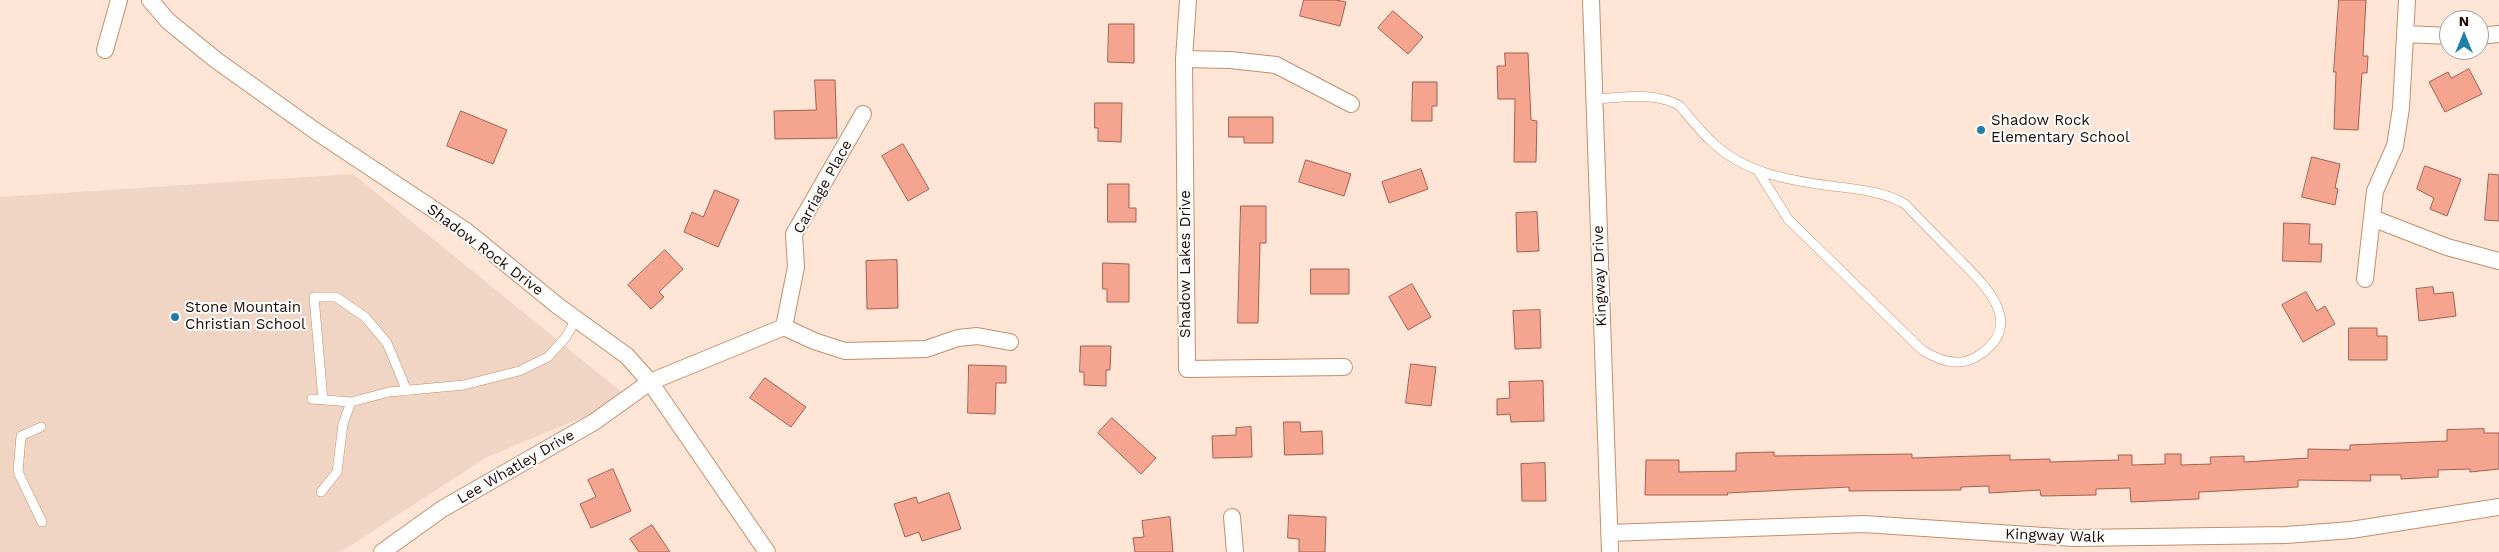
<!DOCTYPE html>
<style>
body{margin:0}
#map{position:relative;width:2499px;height:552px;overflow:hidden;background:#fee5d5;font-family:"Work Sans",sans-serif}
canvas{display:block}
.north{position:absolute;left:2439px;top:10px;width:50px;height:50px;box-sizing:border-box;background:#fff;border:1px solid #a59d99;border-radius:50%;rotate:0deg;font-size:14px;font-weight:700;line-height:20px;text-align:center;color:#1f0a00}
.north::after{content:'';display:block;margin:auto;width:18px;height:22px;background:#1e7fab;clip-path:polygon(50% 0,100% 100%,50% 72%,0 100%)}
</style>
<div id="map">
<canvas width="2499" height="552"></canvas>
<div class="north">N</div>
</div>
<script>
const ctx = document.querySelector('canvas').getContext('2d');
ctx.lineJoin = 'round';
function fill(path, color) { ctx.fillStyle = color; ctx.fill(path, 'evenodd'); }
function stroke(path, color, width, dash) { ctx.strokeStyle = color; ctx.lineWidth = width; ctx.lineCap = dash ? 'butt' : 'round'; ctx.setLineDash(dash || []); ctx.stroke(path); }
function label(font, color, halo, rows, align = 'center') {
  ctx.font = font + ' "Work Sans",sans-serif'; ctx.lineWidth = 4; ctx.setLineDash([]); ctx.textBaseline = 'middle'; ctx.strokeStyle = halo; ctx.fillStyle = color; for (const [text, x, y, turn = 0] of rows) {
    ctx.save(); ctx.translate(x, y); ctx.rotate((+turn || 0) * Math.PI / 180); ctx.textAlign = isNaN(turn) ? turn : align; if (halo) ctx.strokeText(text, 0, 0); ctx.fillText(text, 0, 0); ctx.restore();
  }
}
fill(new Path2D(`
 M 353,174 L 629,398 L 487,457 L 341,552 L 0,552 L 0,197 Z`), '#f0d5c4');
const building = new Path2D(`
 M 1304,0 L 1336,0 L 1346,2 L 1340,26 L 1300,16 Z
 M 2339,0 L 2366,0 L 2363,56 L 2368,56 L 2367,73 L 2362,73 L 2358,130 L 2334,129 L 2336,72 L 2334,72 Z
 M 1393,11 L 1423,37 L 1408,54 L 1378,28 Z
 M 1109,24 L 1134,24 L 1134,63 L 1108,62 Z
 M 1505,53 L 1528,53 L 1531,120 L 1537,121 L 1536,162 L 1514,162 L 1515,99 L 1498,99 L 1497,66 L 1505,66 Z
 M 2469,69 L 2482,94 L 2445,112 L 2429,82 L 2448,72 L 2451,78 Z
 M 815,80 L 835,80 L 837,138 L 775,139 L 774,111 L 816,110 Z
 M 1413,82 L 1437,82 L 1437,106 L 1432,106 L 1432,121 L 1412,121 Z
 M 1095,103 L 1122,103 L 1121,142 L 1098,141 L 1098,128 L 1095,128 Z
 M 461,111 L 507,130 L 493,164 L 447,146 Z
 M 1229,117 L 1273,117 L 1273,143 L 1244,143 L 1244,137 L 1229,137 Z
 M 903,144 L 929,189 L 908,201 L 882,156 Z
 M 2312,157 L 2340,164 L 2335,188 L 2338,189 L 2335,205 L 2302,197 Z
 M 1306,160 L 1351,174 L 1344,196 L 1299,182 Z
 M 2425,166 L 2461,179 L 2447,216 L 2430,209 L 2434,198 L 2417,189 Z
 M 1421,169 L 1428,189 L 1389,203 L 1382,182 Z
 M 2489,174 L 2499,175 L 2499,221 L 2485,220 Z
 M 1108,184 L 1129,184 L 1129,208 L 1136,208 L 1136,222 L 1108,222 Z
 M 715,190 L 739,200 L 718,247 L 684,232 L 692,212 L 703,217 Z
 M 1241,206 L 1266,206 L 1266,243 L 1260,243 L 1258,323 L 1238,323 Z
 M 1537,212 L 1539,251 L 1517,252 L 1516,213 Z
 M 2284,223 L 2310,224 L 2309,244 L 2322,244 L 2321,262 L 2283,261 Z
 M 665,250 L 683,269 L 659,292 L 664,297 L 651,309 L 628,285 Z
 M 897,260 L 898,308 L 867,309 L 866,261 Z
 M 1103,263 L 1129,264 L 1129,302 L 1107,302 L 1107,289 L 1103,289 Z
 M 1311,269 L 1349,269 L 1349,294 L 1311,294 Z
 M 1412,284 L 1431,317 L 1408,330 L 1389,297 Z
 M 2433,287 L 2434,294 L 2453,292 L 2456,316 L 2419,321 L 2416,289 Z
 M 2306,292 L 2317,311 L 2325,306 L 2335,324 L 2303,342 L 2282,305 Z
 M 1540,310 L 1541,348 L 1515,349 L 1513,311 Z
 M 2349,328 L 2377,328 L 2377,336 L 2387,336 L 2387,360 L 2349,360 Z
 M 1081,346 L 1111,346 L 1110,370 L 1106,370 L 1106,386 L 1084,385 L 1084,372 L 1080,372 Z
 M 1411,364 L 1436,367 L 1431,406 L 1406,403 Z
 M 969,365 L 1006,366 L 1006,383 L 996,383 L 995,414 L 968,413 Z
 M 765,378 L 806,407 L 791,427 L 750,398 Z
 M 1543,381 L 1544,421 L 1511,422 L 1510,414 L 1497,415 L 1497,399 L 1510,398 L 1509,382 Z
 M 1112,418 L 1156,458 L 1141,474 L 1098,433 Z
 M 1284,422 L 1300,422 L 1301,432 L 1322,431 L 1323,454 L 1285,455 Z
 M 1251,427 L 1252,457 L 1213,458 L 1212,436 L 1236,435 L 1236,428 Z
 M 2484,429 L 2484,433 L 2499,433 L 2499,469 L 2470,472 L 2470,469 L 2438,470 L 2438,477 L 2401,479 L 2401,475 L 2370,475 L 2371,481 L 2298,480 L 2298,487 L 2199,492 L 2199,499 L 2131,502 L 2130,488 L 2096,489 L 2096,495 L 2041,496 L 2040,490 L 1989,493 L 1989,486 L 1961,487 L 1961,490 L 1849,491 L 1849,487 L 1727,493 L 1728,495 L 1645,495 L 1646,460 L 1679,460 L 1679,472 L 1736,471 L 1736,453 L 1774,452 L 1774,456 L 1912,454 L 1912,458 L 2010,455 L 2010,460 L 2050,459 L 2050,462 L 2119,460 L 2118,455 L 2132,455 L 2132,465 L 2165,464 L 2165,454 L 2181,454 L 2181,465 L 2211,464 L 2210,457 L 2244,456 L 2244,462 L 2308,458 L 2308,449 L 2350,450 L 2350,445 L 2447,441 L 2447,430 Z
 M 1545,463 L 1546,501 L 1522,501 L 1521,464 Z
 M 613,469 L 631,511 L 591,528 L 580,504 L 596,497 L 588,480 Z
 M 949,493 L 961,529 L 922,541 L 919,532 L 905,537 L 894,504 L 916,497 L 918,503 Z
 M 1289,515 L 1326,517 L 1325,552 L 1299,552 L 1299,539 L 1288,538 Z
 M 1170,517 L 1173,552 L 1135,552 L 1133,538 L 1144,537 L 1142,521 Z
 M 652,525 L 670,552 L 639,552 L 630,539 Z`);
fill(building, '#f5a490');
stroke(building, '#a16152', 1);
const lane = new Path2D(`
 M 1594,99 C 1622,98 1655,91 1680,106 C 1690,118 1699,130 1711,141 C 1744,173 1787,180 1831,186 C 1856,189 1883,191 1905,204 C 1921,221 1937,237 1954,254 C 1981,282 2031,324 1976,357 C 1958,368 1938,360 1922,350 L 1788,219 L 1758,171
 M 312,399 L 351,402 L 389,392 L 464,385 L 519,371 L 548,357 L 566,337 L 576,319
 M 323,400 L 314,297 L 336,297 L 365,317 L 387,343 L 407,391
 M 41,427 L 21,436 L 18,472 L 42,522
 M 321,492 L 337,472 L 343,424 L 351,402`);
const street = new Path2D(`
 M 150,0 L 168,21 L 216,60 L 314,130 L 466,231 L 558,306 L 627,356 L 650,382 L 767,552
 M 1188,0 L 1184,59 L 1187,369 L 1344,367
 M 1591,0 L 1610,552
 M 2406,34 L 2449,36
 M 2479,36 L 2499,34
 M 105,50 L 119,0
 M 1184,59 L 1230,60 L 1276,65 L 1351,104
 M 2372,218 L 2447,247 L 2499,261
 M 2365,279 L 2375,191 L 2395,146 L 2401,108 L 2407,0
 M 784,327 L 814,341 L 845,351 L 926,349 L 958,338 L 977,336 L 1010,342
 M 1232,517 L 1235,552
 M 1609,533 L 1864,524 L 2074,538 L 2286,535 L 2351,530 L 2499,507
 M 382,552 L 442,509 L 594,422 L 650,382 L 784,327 L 796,267 L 794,234 L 863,114`);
stroke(lane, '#c68d68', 10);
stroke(street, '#c68d68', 18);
stroke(lane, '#fff', 9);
stroke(street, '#fff', 16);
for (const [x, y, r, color] of [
 [1981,130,5,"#1e7fab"],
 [175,317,5,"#1e7fab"]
]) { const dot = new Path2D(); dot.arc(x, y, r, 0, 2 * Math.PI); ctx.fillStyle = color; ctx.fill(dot); stroke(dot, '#fff', 2); }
label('15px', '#1f0a00', '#fff', [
 ["Shadow Rock",1991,121],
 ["Elementary School",1991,138],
 ["Stone Mountain",185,308],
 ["Christian School",185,325]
], 'left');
label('15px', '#1f0a00', '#fff', [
 ["Carriage Place",823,187,-61],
 ["Shadow Rock Drive",485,250,37],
 ["Shadow Lakes Drive",1186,264,-90],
 ["Kingway Drive",1600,276,-92],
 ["Lee Whatley Drive",516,467,-30],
 ["Kingway Walk",2055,536,2]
]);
</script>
